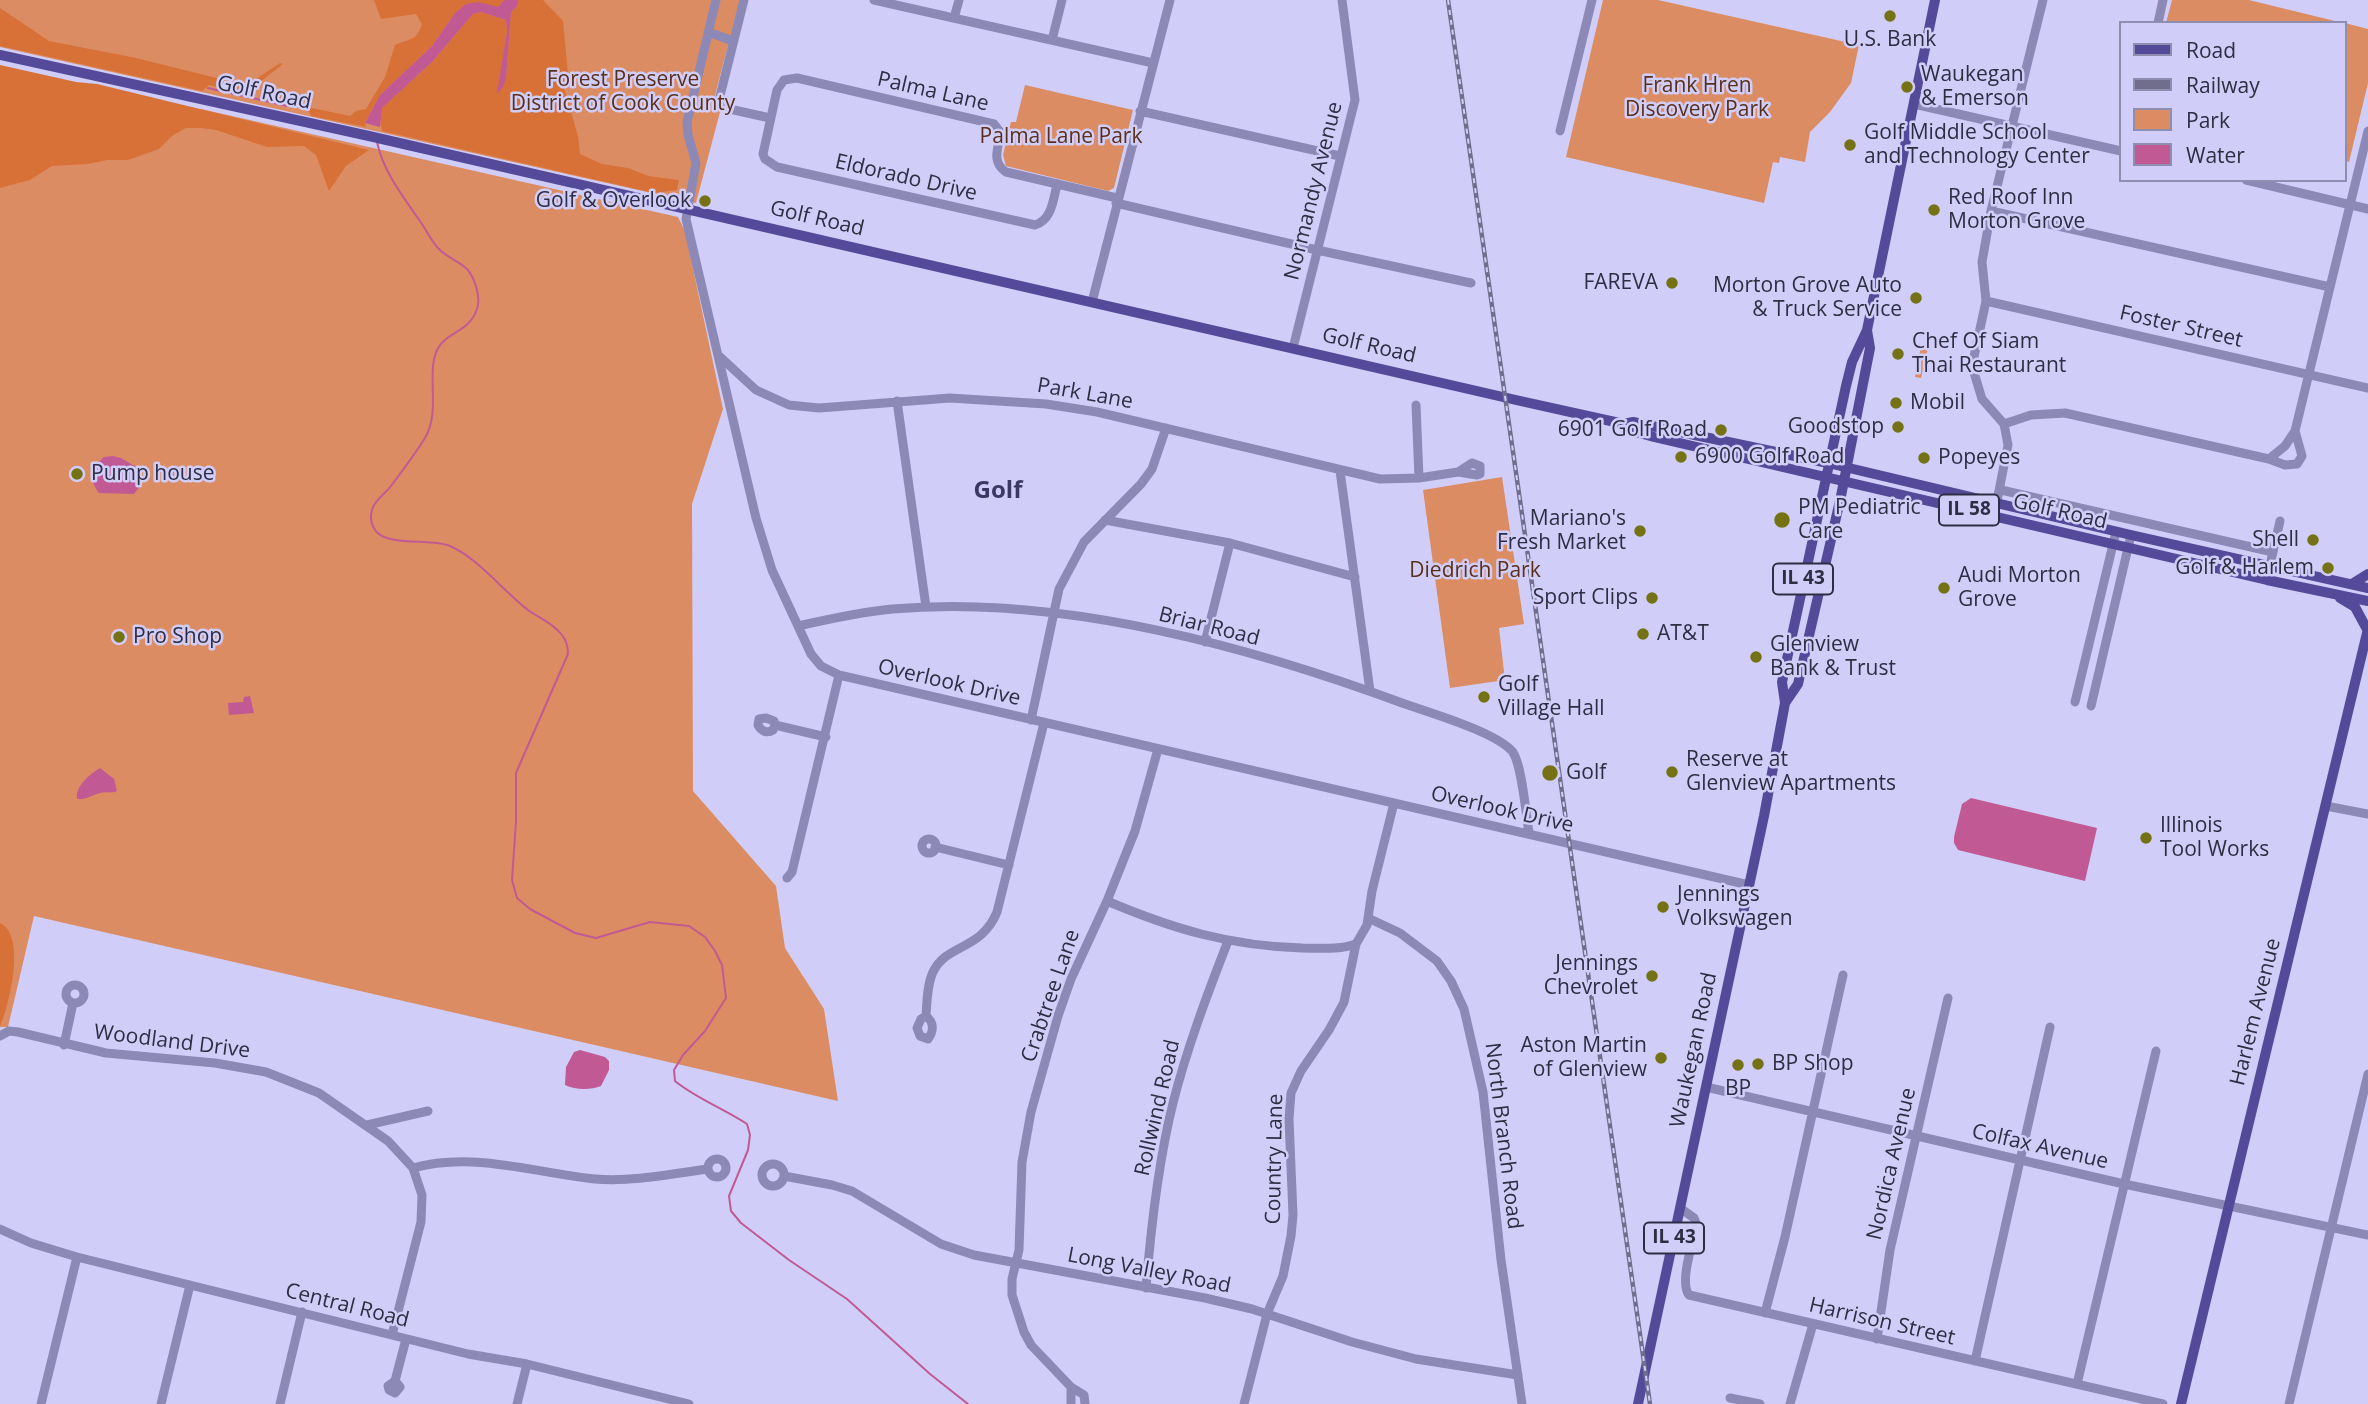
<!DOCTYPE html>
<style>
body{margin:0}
#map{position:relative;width:2368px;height:1404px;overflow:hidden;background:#d0cef9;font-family:"Open Sans",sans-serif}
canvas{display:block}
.legend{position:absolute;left:2119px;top:21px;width:228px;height:161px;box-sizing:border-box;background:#d0cef9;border:2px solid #908eb0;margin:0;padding:9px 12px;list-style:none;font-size:21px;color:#2f2d42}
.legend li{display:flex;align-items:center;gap:14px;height:35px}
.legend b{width:35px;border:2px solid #908eb0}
</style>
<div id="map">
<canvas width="2368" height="1404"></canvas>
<ul class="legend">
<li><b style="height:9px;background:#554999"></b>Road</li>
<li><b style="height:9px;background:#706e8c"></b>Railway</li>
<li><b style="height:19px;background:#dc8c63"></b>Park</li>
<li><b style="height:19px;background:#c15a94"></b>Water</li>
</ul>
</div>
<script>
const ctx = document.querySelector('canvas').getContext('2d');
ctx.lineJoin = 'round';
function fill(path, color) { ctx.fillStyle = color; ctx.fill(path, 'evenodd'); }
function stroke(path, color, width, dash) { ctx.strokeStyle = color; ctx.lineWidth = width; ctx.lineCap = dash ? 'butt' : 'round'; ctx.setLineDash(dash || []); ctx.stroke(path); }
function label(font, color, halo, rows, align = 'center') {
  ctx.font = font + ' "Open Sans",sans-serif'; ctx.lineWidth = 5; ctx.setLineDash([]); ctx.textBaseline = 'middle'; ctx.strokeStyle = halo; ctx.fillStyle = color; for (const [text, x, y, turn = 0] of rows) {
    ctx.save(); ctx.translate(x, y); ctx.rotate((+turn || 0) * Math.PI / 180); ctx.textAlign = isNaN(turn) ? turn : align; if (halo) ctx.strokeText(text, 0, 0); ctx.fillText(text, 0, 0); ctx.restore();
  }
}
fill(new Path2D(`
 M 0,0 L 740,0 L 714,99 L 720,112 L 696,203 L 0,47 Z
 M 1603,0 L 1658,0 L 1859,45 L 1851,83 L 1830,112 L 1810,132 L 1805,162 L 1780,157 L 1779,163 L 1773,162 L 1764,203 L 1566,157 Z
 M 2172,0 L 2249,0 L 2343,23 L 2166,23 Z
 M 2345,23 L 2368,29 L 2368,83 L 2349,162 L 2345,161 Z
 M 0,71 L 200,114 L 201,109 L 678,217 L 685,231 L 723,409 L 692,504 L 693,791 L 776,886 L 785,948 L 824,1009 L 838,1101 L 34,916 L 8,1027 L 0,1027 Z
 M 1025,85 L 1133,110 L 1114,188 L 1108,191 L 1006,166 L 1003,155 L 1011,122 L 1016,122 Z
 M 1921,346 L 1928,348 L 1921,378 L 1915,377 Z
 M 1502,477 L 1524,624 L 1499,628 L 1505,680 L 1450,688 L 1423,490 Z`), '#dc8c63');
fill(new Path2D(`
 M 374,0 L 504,0 L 498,7 L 455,13 L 432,46 L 380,95 L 365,123 L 366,127 L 311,116 L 307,107 L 350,116 L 356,111 L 366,109 L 385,77 L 395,45 C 410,38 416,42 422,24 L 416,14 L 381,19 Z
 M 518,0 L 543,0 L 563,21 L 568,74 L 564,88 L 578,136 L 580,154 L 602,164 L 628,168 L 648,176 L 679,180 L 677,190 L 654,193 L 382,131 L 380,120 L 382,108 L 431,63 L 473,14 L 481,12 L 506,20 L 507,32 L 499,92 L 506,77 L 511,12 L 518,5 Z
 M 0,8 L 49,41 L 136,58 L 241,84 L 247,85 L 280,63 L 283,64 L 247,92 L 242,93 L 209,85 L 202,91 L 0,46 Z
 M 0,65 L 76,82 L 97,84 L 369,150 L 346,166 L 329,191 L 316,155 L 304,146 L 267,147 L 216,130 L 201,128 L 186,128 L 172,136 L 159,149 L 128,160 L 107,160 L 88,164 L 52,166 L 30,180 L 0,188 Z
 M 0,923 C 27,936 9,1005 0,1027 Z`), '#d87137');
fill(new Path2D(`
 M 504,0 L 518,0 L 518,5 L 511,12 L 506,78 L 503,87 L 497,94 L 507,32 L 506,20 L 481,12 L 473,14 L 431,63 L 382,108 L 380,127 L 365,123 L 380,95 L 432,46 L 455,13 L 466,4 L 478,2 L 498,7 Z
 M 113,456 L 121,458 L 140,469 L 142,484 L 134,494 L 99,493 C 88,479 92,468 104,457 Z
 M 250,696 L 254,713 L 229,715 L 228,703 L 243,702 L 244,697 Z
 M 100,768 L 114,779 L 117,791 C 111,794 107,791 100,793 C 92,795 86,800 77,799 C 75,786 90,774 100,768 Z
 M 1971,798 L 2097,828 L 2085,881 L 1958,850 L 1954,843 L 1954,837 L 1962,804 Z
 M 580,1050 L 605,1057 L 609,1061 L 609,1070 L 601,1086 C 591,1090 575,1090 565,1085 L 566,1067 L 574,1052 Z`), '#c15a94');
stroke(new Path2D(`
 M 208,88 L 287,106
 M 377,142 C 383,171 403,197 420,221 C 427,231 432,243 441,251 C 449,258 460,262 467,269 C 475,278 481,298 477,309 C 469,333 445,332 437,350 C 426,374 441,411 425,438 C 415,454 403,470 391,486 C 385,494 374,500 372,510 C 370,517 371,524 375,530 C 386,547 431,538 450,546 C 478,558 503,591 528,610 C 539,618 553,623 562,635 C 566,640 568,647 568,654 L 516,773 L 516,821 L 512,880 L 517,898 L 530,909 L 575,933 L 596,938 L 650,922 L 689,926 L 705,937 L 715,951 L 722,965 L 726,998 L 705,1031 L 683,1055 L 674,1070 L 675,1081 C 697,1099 723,1108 747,1124 L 750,1135 L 748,1150 L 729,1196 L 731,1211 L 741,1223 L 789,1260 L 847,1299 L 930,1374 L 968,1404`), '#c15a94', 2);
stroke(new Path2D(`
 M 716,0 L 687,122 L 688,135 L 696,163 L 686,219 L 756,518 L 772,570 L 811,654 L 821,666 L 839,675 L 1749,885
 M 744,0 L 719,100 L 721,107 L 725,108 L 770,118
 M 874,0 L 1153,63
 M 954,18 L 959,0
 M 2158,23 L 2163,0
 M 708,32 L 733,41
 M 1052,40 L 1062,0
 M 1914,104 L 2121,151
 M 1140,111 L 1340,156
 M 1560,131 L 1592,0
 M 2246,180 L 2368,209
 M 1057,185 C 1053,200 1052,220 1035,225 L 777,167 L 765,159 L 763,154 L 777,90 L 784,80 L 797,78 L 994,124 L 1001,133 C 998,148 991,162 1006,172 L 1117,198
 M 1116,203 L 1317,250 L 1471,283
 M 1991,211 L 2330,287
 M 1986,301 L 2368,388
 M 1092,302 L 1170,0
 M 1293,348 L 1355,100 L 1342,0
 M 718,355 L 756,390 L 789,405 L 819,408 L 950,398 L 1046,404 L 1097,412 L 1380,479 L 1419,478 L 1458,472 L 1472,463 L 1480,466 L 1480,474 L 1477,475 L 1458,472
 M 897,401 L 926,607
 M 1416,405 L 1419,478
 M 2004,424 L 2031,415 L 2065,413 L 2269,459 L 2285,465 L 2297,464 L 2302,456 L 2295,431
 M 2269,459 L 2285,446 L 2295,431 L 2368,131
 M 1340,471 L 1370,691
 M 2001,490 L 2273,552
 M 1994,516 L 2008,445 L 2004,424 L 1982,399 L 1972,366 L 1986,301 L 1982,262 L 1991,211 L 2043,0
 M 1105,520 L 1230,543 L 1355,577
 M 2270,565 L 2280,521
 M 798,626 C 829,619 860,612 892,609 C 1060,594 1249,646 1405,704 C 1431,713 1495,732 1512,751 C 1522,763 1526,816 1529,833
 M 1205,642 L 1230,543
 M 2075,702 L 2116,532
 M 2091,706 L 2131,535
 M 1031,720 L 1059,589 L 1084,542 L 1141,484 L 1152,469 L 1166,428
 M 775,725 L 773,730 C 767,734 761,731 758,725 L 759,719 L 766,718 L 774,721 L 775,725 L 826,737
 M 2326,806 L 2368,814
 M922 846a7 7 0 1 1 14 0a7 7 0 1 1-14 0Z
 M 935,847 L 1009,865
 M 787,878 L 792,872 L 839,675
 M 1107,901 C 1173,929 1230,946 1302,948 C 1319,948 1340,950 1356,944
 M 1368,918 L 1400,933 L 1437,961 L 1451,981 L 1464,1009 L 1483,1092 L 1501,1260 L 1522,1404
 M66 994a9 9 0 1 1 18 0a9 9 0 1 1-18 0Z
 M 926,1016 C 934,1022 934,1031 928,1039 L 920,1036 L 917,1028 L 921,1019 L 926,1016 C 927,1002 927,985 933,972 C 947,943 981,951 997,912 L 1044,723
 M 0,1036 L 9,1031 L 18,1032 L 106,1053 L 215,1063 L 266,1072 L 319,1093 L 388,1141 L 413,1168 L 422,1195 L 421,1222 L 392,1335
 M 64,1045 L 73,1003
 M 1706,1087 L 2124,1184 L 2368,1235
 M 367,1125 L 428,1111
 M708 1168a9 9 0 1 1 18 0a9 9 0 1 1-18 0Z
 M762 1175a11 11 0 1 1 22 0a11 11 0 1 1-22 0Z
 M 413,1168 C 473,1151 535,1173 595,1179 C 632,1182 671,1174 708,1169
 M 784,1176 L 832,1185 L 852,1191 L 941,1244 L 974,1255 L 1205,1298 L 1252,1309 L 1352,1342 L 1416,1359 L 1518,1375
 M 1680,1208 L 1694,1218 L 1697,1225 C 1693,1242 1679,1282 1689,1295 L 2163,1404
 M 0,1229 L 31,1243 L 77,1257 L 468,1354 L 527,1364 L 689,1404
 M 1146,1288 C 1151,1226 1158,1163 1173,1103 C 1187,1048 1207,995 1228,941
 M 1765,1313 L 1785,1237 L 1843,975
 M 1877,1339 L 1890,1250 L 1948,998
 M 1975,1361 L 2050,1027
 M 395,1381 L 400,1387 L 395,1393 L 389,1390 L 388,1386 L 395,1381 L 406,1339
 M 2077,1384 L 2156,1051
 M 1071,1387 L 1071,1404
 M 1730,1398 L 1760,1404
 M 41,1404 L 77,1257
 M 161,1404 L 190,1285
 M 280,1404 L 302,1312
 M 517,1404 L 527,1364
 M 1085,1404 L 1084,1395 L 1071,1387 L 1031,1345 L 1024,1332 L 1012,1295 L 1012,1279 L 1019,1250 L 1022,1162 L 1031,1112 L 1058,1016 L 1071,979 L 1107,901 L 1135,831 L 1158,749
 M 1244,1404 L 1267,1314 L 1283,1276 L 1291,1236 L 1293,1215 L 1289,1119 L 1291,1093 L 1301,1071 L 1329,1030 L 1344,1002 L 1356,944 L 1367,925 L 1372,891 L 1394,803
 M 1790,1404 L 1813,1324
 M 2289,1404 L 2368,1074`), '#8c89b6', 9);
stroke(new Path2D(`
 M 0,55 L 369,136 L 1516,400 L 1624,424 L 1633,422 L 1828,463 L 2131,535 L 2368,588
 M 1624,424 L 1629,430 L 1654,437 L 2267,580 L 2368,601
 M 2352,584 L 2368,574
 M 2340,598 L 2355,607 L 2368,631
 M 1785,703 L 1798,684 L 1841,496 L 1870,348 L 1867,330
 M 1638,1404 L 1764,816 L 1785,703 L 1782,682 L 1846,386 L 1852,362 L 1867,330 L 1935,0
 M 2181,1404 L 2368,629`), '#554999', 10);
const rail = new Path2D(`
 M 1448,0 L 1650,1404`);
stroke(rail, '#706e8c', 4.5);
stroke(rail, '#d0cef9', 2, [5]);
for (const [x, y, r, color] of [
 [1890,16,7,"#757215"],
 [1907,87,7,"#757215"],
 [1850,145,7,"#757215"],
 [705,201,7,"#757215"],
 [1934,210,7,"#757215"],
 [1672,283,7,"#757215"],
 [1916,298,7,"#757215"],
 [1898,354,7,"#757215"],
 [1896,403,7,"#757215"],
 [1898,427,7,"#757215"],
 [1721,430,7,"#757215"],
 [1681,457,7,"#757215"],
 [1924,458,7,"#757215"],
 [77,474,7,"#757215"],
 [1782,520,9,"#757215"],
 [1640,531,7,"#757215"],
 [2313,540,7,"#757215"],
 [2328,568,7,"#757215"],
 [1944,588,7,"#757215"],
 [1652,598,7,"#757215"],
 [1643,634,7,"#757215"],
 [119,637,7,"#757215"],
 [1756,657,7,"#757215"],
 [1484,697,7,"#757215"],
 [1672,772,7,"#757215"],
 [1550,773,9,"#757215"],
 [2146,838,7,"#757215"],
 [1663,907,7,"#757215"],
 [1652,976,7,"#757215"],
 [1661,1058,7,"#757215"],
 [1758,1064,7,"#757215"],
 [1738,1065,7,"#757215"]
]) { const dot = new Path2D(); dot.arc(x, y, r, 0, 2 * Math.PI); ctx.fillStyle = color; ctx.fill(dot); stroke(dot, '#d0cef9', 2.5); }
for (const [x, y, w] of [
 [1969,510,60],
 [1803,579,60],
 [1674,1238,60]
]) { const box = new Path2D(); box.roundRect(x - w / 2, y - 15.5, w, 31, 5); ctx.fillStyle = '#d0cef9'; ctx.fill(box); stroke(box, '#2f2d42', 2); }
label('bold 19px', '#2f2d42', null, [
 ["IL 58",1969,510],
 ["IL 43",1803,579],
 ["IL 43",1674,1238]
]);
label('21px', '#2f2d42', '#d0cef9', [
 ["U.S. Bank",1890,40,"center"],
 ["Waukegan",1921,75],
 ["& Emerson",1921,99],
 ["Golf Middle School",1864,133],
 ["and Technology Center",1864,157],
 ["Red Roof Inn",1948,198],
 ["Morton Grove",1948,222],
 ["Golf & Overlook",691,201,"right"],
 ["FAREVA",1658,283,"right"],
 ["Morton Grove Auto",1902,286,"right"],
 ["& Truck Service",1902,310,"right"],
 ["Chef Of Siam",1912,342],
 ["Thai Restaurant",1912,366],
 ["Mobil",1910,403],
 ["Goodstop",1884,427,"right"],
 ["6901 Golf Road",1707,430,"right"],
 ["6900 Golf Road",1695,457],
 ["Popeyes",1938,458],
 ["Pump house",91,474],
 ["PM Pediatric",1798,508],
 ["Care",1798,532],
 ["Mariano's",1626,519,"right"],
 ["Fresh Market",1626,543,"right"],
 ["Shell",2299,540,"right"],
 ["Golf & Harlem",2314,568,"right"],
 ["Audi Morton",1958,576],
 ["Grove",1958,600],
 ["Sport Clips",1638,598,"right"],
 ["AT&T",1657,634],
 ["Pro Shop",133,637],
 ["Glenview",1770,645],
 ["Bank & Trust",1770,669],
 ["Golf",1498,685],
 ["Village Hall",1498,709],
 ["Reserve at",1686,760],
 ["Glenview Apartments",1686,784],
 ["Golf",1566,773],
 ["Illinois",2160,826],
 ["Tool Works",2160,850],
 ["Jennings",1677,895],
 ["Volkswagen",1677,919],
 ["Jennings",1638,964,"right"],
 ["Chevrolet",1638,988,"right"],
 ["Aston Martin",1647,1046,"right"],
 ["of Glenview",1647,1070,"right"],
 ["BP Shop",1772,1064],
 ["BP",1738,1089,"center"]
], 'left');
label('21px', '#5b301a', '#d0cef9', [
 ["Forest Preserve",623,80],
 ["District of Cook County",623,104],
 ["Frank Hren",1697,86],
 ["Discovery Park",1697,110],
 ["Palma Lane Park",1061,137],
 ["Diedrich Park",1475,571]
]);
label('21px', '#2f2d42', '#d0cef9', [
 ["Palma Lane",933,92,13],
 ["Golf Road",264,93,12],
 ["Eldorado Drive",906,178,13],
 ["Normandy Avenue",1314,191,-76],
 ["Golf Road",817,219,13],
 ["Foster Street",2181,327,13],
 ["Golf Road",1369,346,13],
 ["Park Lane",1085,394,10],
 ["Golf Road",2060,512,13],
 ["Briar Road",1209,627,14],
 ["Overlook Drive",949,683,13],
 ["Overlook Drive",1502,810,13],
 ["Crabtree Lane",1051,996,-71],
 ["Harlem Avenue",2256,1012,-76],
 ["Woodland Drive",172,1042,7],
 ["Waukegan Road",1694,1050,-78],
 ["Rollwind Road",1158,1108,-77],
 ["North Branch Road",1503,1136,83],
 ["Colfax Avenue",2040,1147,13],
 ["Country Lane",1275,1159,-89],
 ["Nordica Avenue",1892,1164,-77],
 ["Long Valley Road",1149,1271,11],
 ["Central Road",347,1306,14],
 ["Harrison Street",1882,1322,13]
]);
label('bold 24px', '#3c3763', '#d0cef9', [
 ["Golf",998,491]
]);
</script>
